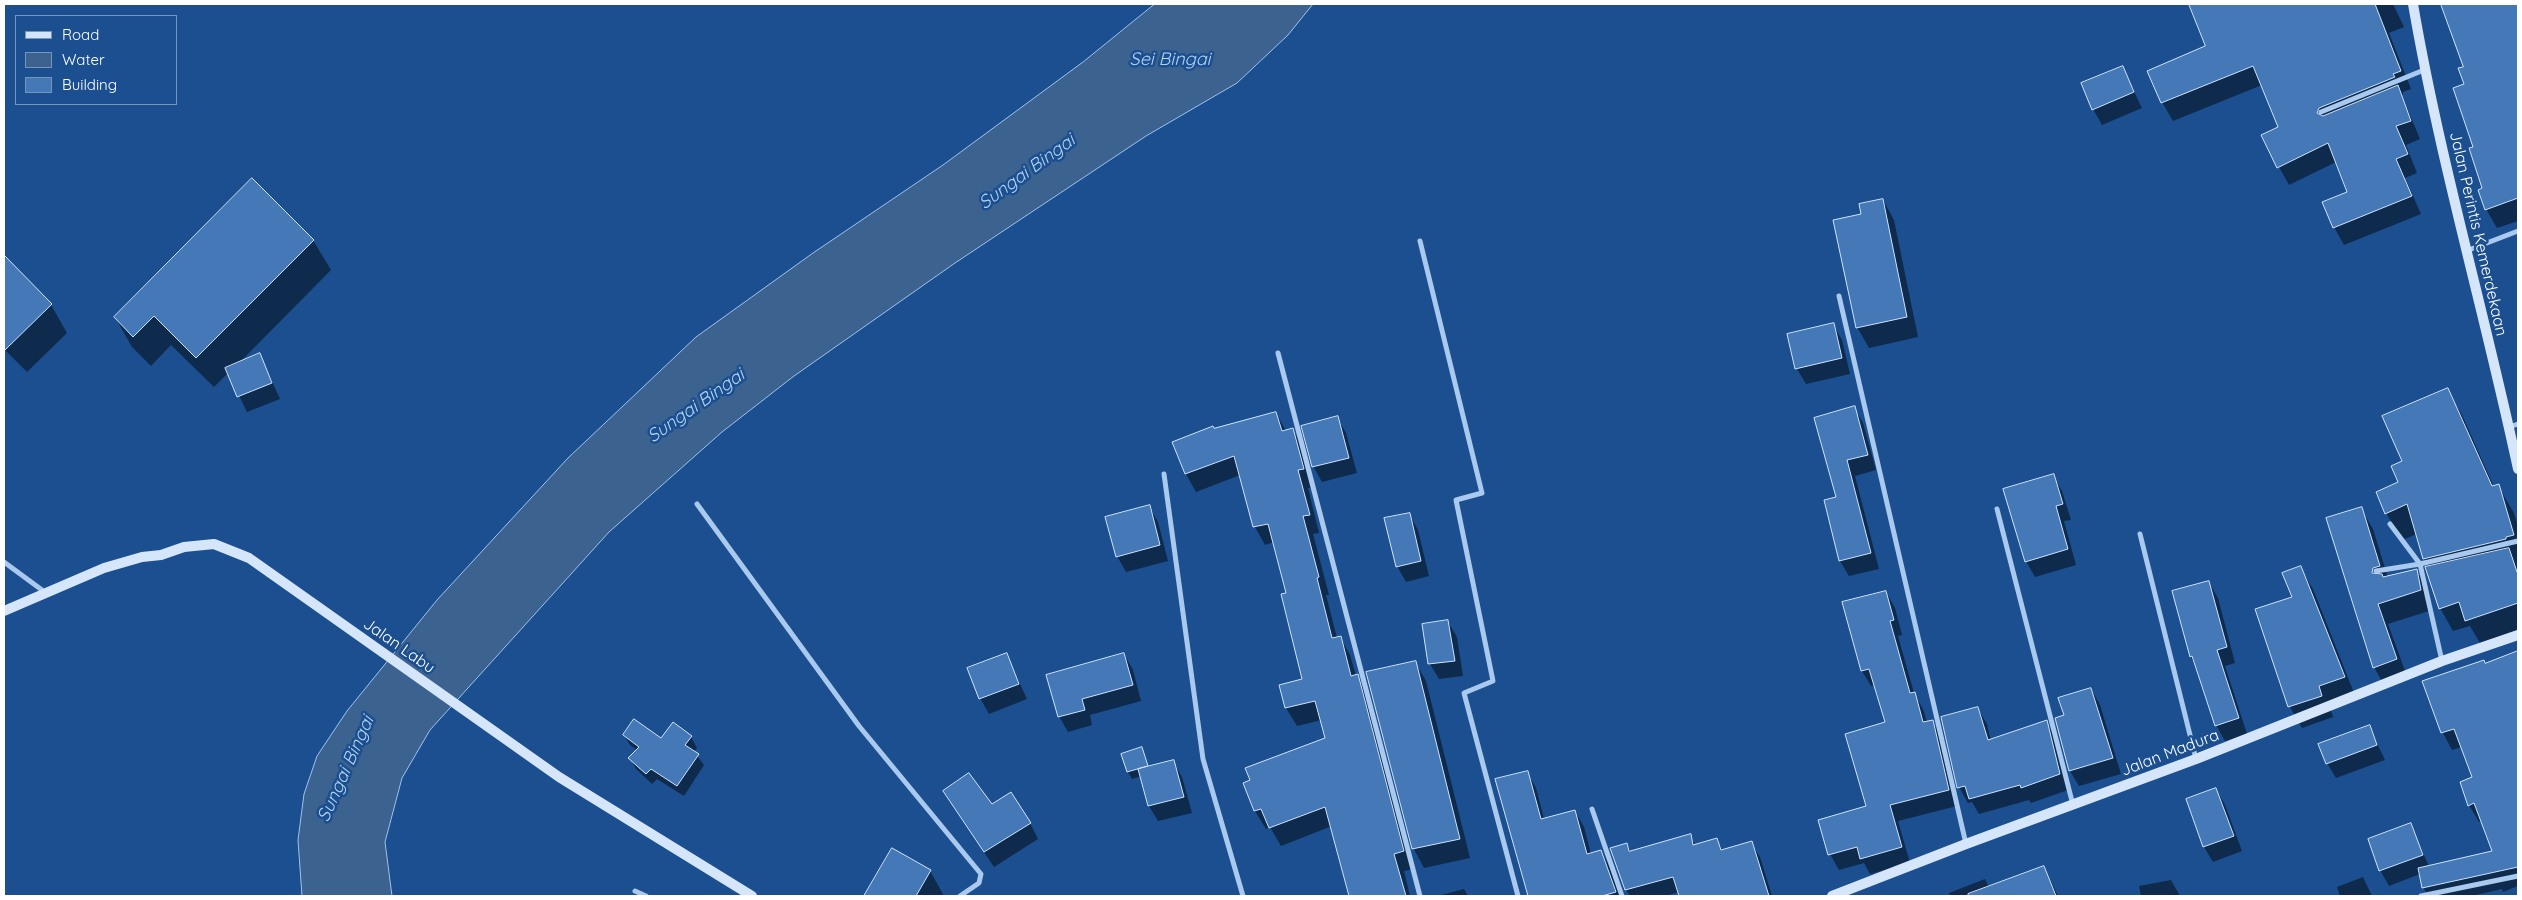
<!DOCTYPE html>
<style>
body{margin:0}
#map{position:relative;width:2522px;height:900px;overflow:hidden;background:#1b4f8f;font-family:Quicksand,sans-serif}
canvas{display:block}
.frame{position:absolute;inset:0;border:5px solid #fff;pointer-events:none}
.legend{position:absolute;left:15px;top:15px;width:162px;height:90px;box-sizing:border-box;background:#1b4f8f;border:1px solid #7695bc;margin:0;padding:6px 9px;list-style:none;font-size:15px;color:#fff}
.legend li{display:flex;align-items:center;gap:10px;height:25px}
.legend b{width:25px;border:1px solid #7695bc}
</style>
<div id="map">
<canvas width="2522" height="900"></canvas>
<div class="frame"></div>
<ul class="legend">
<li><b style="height:6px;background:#d6e6fa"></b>Road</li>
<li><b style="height:14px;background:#3c6290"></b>Water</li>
<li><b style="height:14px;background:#4478b7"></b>Building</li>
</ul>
</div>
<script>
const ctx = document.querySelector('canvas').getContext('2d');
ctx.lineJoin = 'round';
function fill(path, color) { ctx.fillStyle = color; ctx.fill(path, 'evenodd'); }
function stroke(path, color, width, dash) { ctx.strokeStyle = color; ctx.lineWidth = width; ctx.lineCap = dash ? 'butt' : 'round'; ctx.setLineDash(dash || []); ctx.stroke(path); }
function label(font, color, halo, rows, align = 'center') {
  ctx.font = font + ' Quicksand,sans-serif'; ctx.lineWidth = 5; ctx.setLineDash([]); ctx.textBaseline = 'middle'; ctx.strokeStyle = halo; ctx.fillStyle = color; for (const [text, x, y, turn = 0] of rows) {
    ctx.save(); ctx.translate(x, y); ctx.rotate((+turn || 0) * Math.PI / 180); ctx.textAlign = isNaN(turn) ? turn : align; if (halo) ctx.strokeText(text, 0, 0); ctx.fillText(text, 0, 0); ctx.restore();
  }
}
const water = new Path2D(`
 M 1155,4 L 1313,4 L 1288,35 L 1237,83 L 1146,136 L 955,263 L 794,376 L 722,432 L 609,532 L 430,730 L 402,778 L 385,842 L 392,896 L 302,896 L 298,840 L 304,794 L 317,756 L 347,711 L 437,600 L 568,458 L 696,337 L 813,253 L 943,165 L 1083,62 Z`);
fill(water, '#3c6290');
stroke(water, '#9cc4f0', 1);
fill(new Path2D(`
 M 2190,4 L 2393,4 L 2404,27 L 2389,33 L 2411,89 L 2403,92 L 2402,96 L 2420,139 L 2406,145 L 2417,173 L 2405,178 L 2421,214 L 2344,245 L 2334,227 L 2349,193 L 2336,162 L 2289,185 L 2279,167 L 2279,128 L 2262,85 L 2173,121 L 2162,102 L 2207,47 Z
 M 2442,4 L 2518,4 L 2518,221 L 2497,228 L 2486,209 L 2474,148 L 2464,68 Z
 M 2122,67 L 2142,108 L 2102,125 L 2093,109 Z
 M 1883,200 L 1894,220 L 1918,337 L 1869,348 L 1857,327 Z
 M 313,240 L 331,270 L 238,364 L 260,355 L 280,399 L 247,412 L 228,373 L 214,387 L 171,345 L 151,366 L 132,347 L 115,317 Z
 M 4,257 L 51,305 L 67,333 L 27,372 L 4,349 Z
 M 1833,324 L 1842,340 L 1850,374 L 1806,384 L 1797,369 L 1788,335 Z
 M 2447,389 L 2463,417 L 2494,487 L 2498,486 L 2514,513 L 2518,527 L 2518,631 L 2480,643 L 2470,626 L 2453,631 L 2440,608 L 2429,568 L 2424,558 L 2417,534 L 2402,540 L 2386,513 L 2399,483 L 2404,462 Z
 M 1854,408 L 1863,423 L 1876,470 L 1855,476 L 1879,569 L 1849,576 L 1840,561 L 1825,501 L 1838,498 Z
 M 1276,413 L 1286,431 L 1292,429 L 1303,447 L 1313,487 L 1308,488 L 1319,533 L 1313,534 L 1329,595 L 1326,595 L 1337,638 L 1340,637 L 1350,655 L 1356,676 L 1367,694 L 1413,869 L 1404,871 L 1410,896 L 1351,896 L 1332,826 L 1281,846 L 1270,827 L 1266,829 L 1255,811 L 1245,784 L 1327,739 L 1322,720 L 1297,726 L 1286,708 L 1280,685 L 1303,680 L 1288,594 L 1274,542 L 1265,545 L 1255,527 L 1240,475 L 1196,492 L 1186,474 L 1174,442 Z
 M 1337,418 L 1346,433 L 1357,473 L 1322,482 L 1313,466 Z
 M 2053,476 L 2062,491 L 2071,520 L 2064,521 L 2076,565 L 2035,577 L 2026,561 Z
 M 1149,506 L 1158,522 L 1168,561 L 1126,572 L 1117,556 Z
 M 2361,509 L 2373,529 L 2388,578 L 2416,570 L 2428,590 L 2432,610 L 2388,624 L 2408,679 L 2385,687 L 2374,667 Z
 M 1409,514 L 1418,530 L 1429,576 L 1406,582 L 1397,566 Z
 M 2300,568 L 2313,589 L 2356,698 L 2330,707 L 2333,717 L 2302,728 L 2290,707 L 2256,610 L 2294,597 Z
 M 2209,583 L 2218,598 L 2235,663 L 2225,666 L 2247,734 L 2225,741 L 2216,725 L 2197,668 L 2191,657 L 2173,592 Z
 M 1886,592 L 1895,608 L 1902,635 L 1898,636 L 1914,693 L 1923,709 L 1927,722 L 1932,721 L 1941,737 L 1957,806 L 1898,821 L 1910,863 L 1870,874 L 1864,863 L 1839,870 L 1830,854 L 1868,807 L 1886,723 L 1875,685 L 1871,686 L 1862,671 L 1844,603 Z
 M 1448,622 L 1457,637 L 1463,676 L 1439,679 L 1430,664 L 1424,625 Z
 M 2518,652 L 2518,886 L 2503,892 L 2502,889 L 2471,896 L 2428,896 L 2423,887 L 2420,874 L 2389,886 L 2380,870 L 2410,825 L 2429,866 L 2493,852 L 2482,821 L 2479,822 L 2469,805 L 2473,778 L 2462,747 L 2452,750 L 2443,733 L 2424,681 L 2485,665 Z
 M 1006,654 L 1027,699 L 989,714 L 980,698 Z
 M 1124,654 L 1133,670 L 1141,701 L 1090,715 L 1092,725 L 1068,732 L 1059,716 Z
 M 1415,662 L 1426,681 L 1470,858 L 1424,868 L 1414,849 L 1368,673 Z
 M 2091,689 L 2100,705 L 2121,774 L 2079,786 L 2070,771 L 2057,718 L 2065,715 Z
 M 1978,709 L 1987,724 L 1991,741 L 2046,722 L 2055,737 L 2068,790 L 2031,803 L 2029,800 L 1979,814 L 1972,802 L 1968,803 L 1959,787 Z
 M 2369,727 L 2385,760 L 2336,778 L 2327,763 Z
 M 624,735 L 661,739 L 691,737 L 697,748 L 694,752 L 704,765 L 684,796 L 657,779 L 652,784 L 636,769 L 630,758 L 637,750 L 630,745 Z
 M 1141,749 L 1149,768 L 1173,761 L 1182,777 L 1192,813 L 1158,821 L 1149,806 L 1142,776 L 1132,779 L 1128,772 Z
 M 1527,772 L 1536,788 L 1544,819 L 1575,811 L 1584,827 L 1591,854 L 1601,851 L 1610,867 L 1620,896 L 1529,896 L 1511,829 Z
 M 2216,789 L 2225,805 L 2242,851 L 2213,862 L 2204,847 L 2187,800 Z
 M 992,806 L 1030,823 L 1038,839 L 994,867 L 954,807 Z
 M 1690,836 L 1696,846 L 1717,840 L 1723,851 L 1751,843 L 1760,857 L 1772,896 L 1680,896 L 1679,892 L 1665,896 L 1630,896 L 1626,890 L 1626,844 L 1631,852 Z
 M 892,849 L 930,871 L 943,894 L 942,896 L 865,896 Z
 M 2044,867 L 2058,896 L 1950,896 L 1949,893 L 1985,879 L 1989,887 Z
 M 2363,877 L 2372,896 L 2340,896 L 2337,887 Z
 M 2171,880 L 2180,896 L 2141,896 L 2139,886 Z
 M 1464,889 L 1468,896 L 1438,896 Z`), '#0007');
const building = new Path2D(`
 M 2189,4 L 2375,4 L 2401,71 L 2393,74 L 2395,77 L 2319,108 L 2317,113 L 2323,116 L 2398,85 L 2411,121 L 2396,126 L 2408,154 L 2396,159 L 2412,196 L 2333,228 L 2322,202 L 2347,192 L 2328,143 L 2277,168 L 2261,135 L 2278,127 L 2253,66 L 2161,103 L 2147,71 L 2205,46 Z
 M 2441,4 L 2518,4 L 2518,198 L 2485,210 L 2478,190 L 2482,188 L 2469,148 L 2473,147 L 2453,88 L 2464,84 L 2458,68 L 2463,67 Z
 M 2123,66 L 2134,92 L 2092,110 L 2081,83 Z
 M 252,178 L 314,240 L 196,358 L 154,316 L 133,337 L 114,317 Z
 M 1883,199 L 1907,317 L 1856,328 L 1833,220 L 1861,214 L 1859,204 Z
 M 4,255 L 52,304 L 4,351 Z
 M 1834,323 L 1842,358 L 1795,369 L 1787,334 Z
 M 260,353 L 272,383 L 237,397 L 225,368 Z
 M 2448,388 L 2492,486 L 2499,484 L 2514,535 L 2506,537 L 2506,539 L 2423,559 L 2407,504 L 2385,514 L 2376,492 L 2398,482 L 2391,466 L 2402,461 L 2382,416 Z
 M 1855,406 L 1868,455 L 1847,460 L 1871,553 L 1839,561 L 1824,500 L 1836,497 L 1814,418 Z
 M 1276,412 L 1282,431 L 1293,428 L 1304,469 L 1298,470 L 1310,515 L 1303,516 L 1319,577 L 1317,578 L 1332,638 L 1341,636 L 1351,676 L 1358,674 L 1404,851 L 1394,854 L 1406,896 L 1349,896 L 1325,807 L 1269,828 L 1261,809 L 1254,811 L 1243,783 L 1250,780 L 1245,768 L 1325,738 L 1315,701 L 1285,708 L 1279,685 L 1302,679 L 1281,594 L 1286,593 L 1268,524 L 1253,527 L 1234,456 L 1185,474 L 1172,442 L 1213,426 L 1214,428 Z
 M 1338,416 L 1349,458 L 1312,467 L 1301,426 Z
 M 2054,474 L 2063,504 L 2056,506 L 2068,549 L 2025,562 L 2003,489 Z
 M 1150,505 L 1160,545 L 1116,557 L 1105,517 Z
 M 2362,507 L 2380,566 L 2373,568 L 2372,573 L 2382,574 L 2383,577 L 2417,569 L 2421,590 L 2378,604 L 2397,659 L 2373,668 L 2326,518 Z
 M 1410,513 L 1421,561 L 1396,567 L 1384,518 Z
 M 2509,548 L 2518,575 L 2518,603 L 2465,621 L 2459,602 L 2439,609 L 2425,567 Z
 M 2301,566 L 2345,677 L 2319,686 L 2322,696 L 2288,707 L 2255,609 L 2292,597 L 2282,573 Z
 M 2209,581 L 2227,647 L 2217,650 L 2239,718 L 2215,726 L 2192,656 L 2190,657 L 2172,591 Z
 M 1886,591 L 1894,620 L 1890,621 L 1910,693 L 1915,692 L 1923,722 L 1933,720 L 1949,790 L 1890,805 L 1902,847 L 1860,859 L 1857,847 L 1828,855 L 1818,820 L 1866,806 L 1845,734 L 1885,722 L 1869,669 L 1861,671 L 1842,602 Z
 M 1448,620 L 1455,661 L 1428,664 L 1422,624 Z
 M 2518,651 L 2518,867 L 2422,888 L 2418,868 L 2492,851 L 2474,803 L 2468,806 L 2460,782 L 2472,777 L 2454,729 L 2441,733 L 2422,681 L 2484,660 L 2485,663 Z
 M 1007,653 L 1019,684 L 979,699 L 967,668 Z
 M 1124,653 L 1133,685 L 1082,699 L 1085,710 L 1058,717 L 1046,675 Z
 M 1416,661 L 1460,839 L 1412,849 L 1366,672 Z
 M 2091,688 L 2113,758 L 2069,771 L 2055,718 L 2064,715 L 2058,698 Z
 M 1978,707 L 1988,740 L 2047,720 L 2060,774 L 2021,788 L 2020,785 L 1969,799 L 1965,786 L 1957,788 L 1941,717 Z
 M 634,719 L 661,738 L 673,722 L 692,736 L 685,745 L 699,754 L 677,786 L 651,769 L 646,774 L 628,758 L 639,747 L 623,735 Z
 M 2370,725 L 2377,745 L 2326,764 L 2318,744 Z
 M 1142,747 L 1148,766 L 1127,772 L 1121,754 Z
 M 1174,760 L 1184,797 L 1148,806 L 1138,769 Z
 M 1528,771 L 1541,819 L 1575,810 L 1587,854 L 1601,850 L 1616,892 L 1602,896 L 1528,896 L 1495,779 Z
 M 969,773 L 992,804 L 1011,792 L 1031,823 L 984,852 L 943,791 Z
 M 2216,788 L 2234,836 L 2203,847 L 2186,799 Z
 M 2411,823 L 2423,855 L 2379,871 L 2368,839 Z
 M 1691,834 L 1693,845 L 1717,838 L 1721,850 L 1752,841 L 1769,896 L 1679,896 L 1673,877 L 1625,890 L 1610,848 L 1627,843 L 1629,851 Z
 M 892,848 L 931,870 L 916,896 L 864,896 Z
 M 2044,866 L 2056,896 L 1968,896 L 1968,894 Z`);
fill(building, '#4478b7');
stroke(building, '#cfe3fa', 1);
stroke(new Path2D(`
 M 2321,112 L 2424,70
 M 1420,241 L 1482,493 L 1456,500 L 1493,681 L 1464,693 L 1518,896
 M 2466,251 L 2518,231
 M 1839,296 L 1966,844
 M 1278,353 L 1420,896
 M 2509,427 L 2518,424
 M 1164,474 L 1203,759 L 1243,896
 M 697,504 L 859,726 L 981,874 L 979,883 L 960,896
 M 1997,509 L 2073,805
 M 2390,524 L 2420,564 L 2442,661
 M 2140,534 L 2196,759
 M 4,562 L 46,593
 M 2376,571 L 2420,564 L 2518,541
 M 1592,809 L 1622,896
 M 635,891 L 646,896
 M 2421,896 L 2518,876`), '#a9c9ee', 5);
stroke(new Path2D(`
 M 2413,4 C 2440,161 2485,314 2518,469
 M 4,611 L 104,568 L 142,557 L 161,555 L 184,547 L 214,544 L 249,558 L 559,777 L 752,896
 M 1832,896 L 1966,844 L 2196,759 L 2442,661 L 2518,635`), '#d6e6fa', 10);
label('16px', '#fff', '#1b4f8f', [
 ["Jalan Perintis Kemerdekaan",2478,234,77],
 ["Jalan Labu",399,646,35],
 ["Jalan Madura",2170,753,-21]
]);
label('italic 18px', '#b5d3f5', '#1b4f8f', [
 ["Sei Bingai",1170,60],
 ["Sungai Bingai",1027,172,-36],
 ["Sungai Bingai",696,406,-35],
 ["Sungai Bingai",346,769,-66]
]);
</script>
